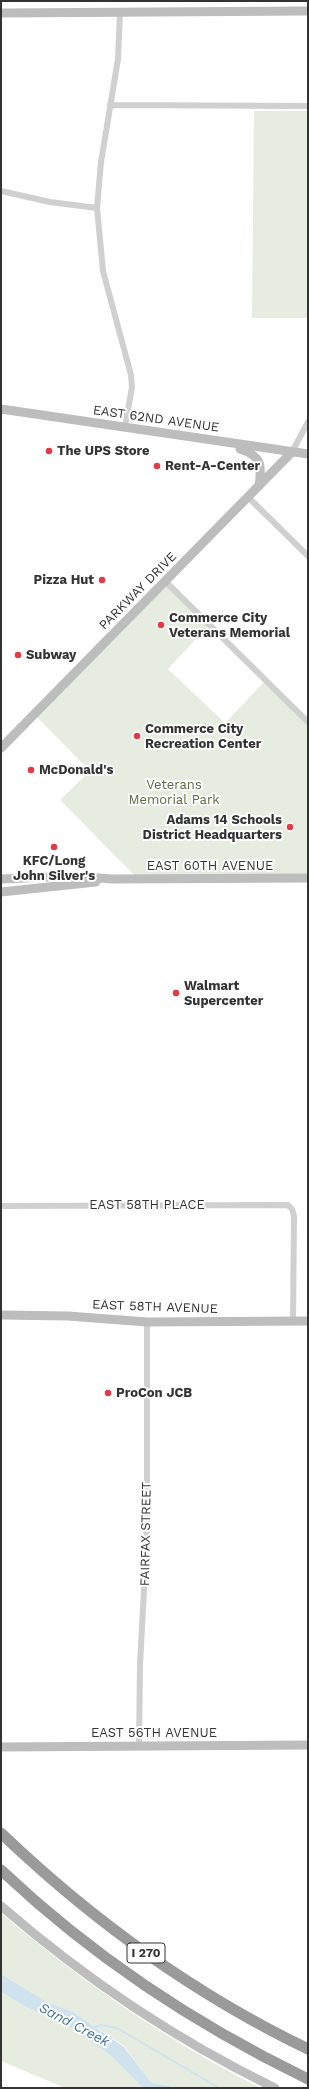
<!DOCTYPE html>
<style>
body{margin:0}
#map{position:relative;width:309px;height:2089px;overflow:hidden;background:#fff;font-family:"Work Sans",sans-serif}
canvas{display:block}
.frame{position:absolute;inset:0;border:2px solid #333;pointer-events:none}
</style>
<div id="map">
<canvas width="309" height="2089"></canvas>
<div class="frame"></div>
</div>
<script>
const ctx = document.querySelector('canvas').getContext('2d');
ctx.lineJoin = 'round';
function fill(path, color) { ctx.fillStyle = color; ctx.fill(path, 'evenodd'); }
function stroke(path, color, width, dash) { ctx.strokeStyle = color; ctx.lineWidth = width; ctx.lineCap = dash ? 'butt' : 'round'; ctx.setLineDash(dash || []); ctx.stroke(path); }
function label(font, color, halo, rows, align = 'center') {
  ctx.font = font + ' "Work Sans",sans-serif'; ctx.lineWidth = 4; ctx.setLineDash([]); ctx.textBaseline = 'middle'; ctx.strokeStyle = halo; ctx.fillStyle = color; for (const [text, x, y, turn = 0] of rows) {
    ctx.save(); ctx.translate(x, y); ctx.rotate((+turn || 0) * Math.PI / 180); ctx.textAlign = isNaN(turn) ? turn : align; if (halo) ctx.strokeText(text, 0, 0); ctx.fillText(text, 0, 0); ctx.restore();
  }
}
fill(new Path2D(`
 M 254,111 L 308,111 L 308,318 L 252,318 Z
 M 166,582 L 209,625 L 168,669 L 225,723 L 266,680 L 308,722 L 308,878 L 138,879 L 60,800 L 90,771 L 34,714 Z
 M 1,1913 C 81,1981 167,2041 261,2088 L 178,2088 L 151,2082 L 124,2046 L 75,2013 L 47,2002 L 1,1974 Z
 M 1,1992 L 26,2007 L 64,2023 L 110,2055 L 143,2088 L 65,2088 L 1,2061 Z`), '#e6ecdf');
fill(new Path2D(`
 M 1,1974 L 47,2002 L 75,2013 L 124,2047 L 151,2082 L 178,2088 L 143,2088 L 110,2055 L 64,2023 L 26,2007 L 1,1992 Z`), '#cfe2ee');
stroke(new Path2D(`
 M 95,2027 L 101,2025 L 117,2028 L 219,2088`), '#cfe2ee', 2);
stroke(new Path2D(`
 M 120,13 L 118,59 L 101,162 L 97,208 L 103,271 L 131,375 L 132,387 L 125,427
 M 110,105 L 308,106
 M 1,191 L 50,202 L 97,208
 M 292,452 L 308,422
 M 248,497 L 308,556
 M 166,582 L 308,722
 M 1,1206 L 288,1205 L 292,1209 L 294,1216 L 293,1322
 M 139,1746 L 140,1665 L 147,1533 L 147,1322`), '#d0d0d0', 6);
stroke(new Path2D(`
 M 1,13 L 308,11
 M 1,409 L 308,454
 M 240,449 C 262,456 262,465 259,486
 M 1,748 L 292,452
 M 1,879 L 72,876 L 112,879 L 308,878
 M 1,892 L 96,882
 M 1,1315 L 68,1316 L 147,1322 L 308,1321
 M 1,1747 L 308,1745
 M 1,1906 C 84,1978 176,2040 275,2088`), '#bdbdbd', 9);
stroke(new Path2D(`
 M 1,1833 C 92,1920 194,1994 308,2049
 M 1,1870 C 92,1956 196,2025 308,2079`), '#9a9a9a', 11);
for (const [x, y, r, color] of [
 [49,451,4,"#e63946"],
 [157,466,4,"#e63946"],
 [102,580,4,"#e63946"],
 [161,625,4,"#e63946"],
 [18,655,4,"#e63946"],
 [137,736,4,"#e63946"],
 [31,770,4,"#e63946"],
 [290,827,4,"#e63946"],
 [54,847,4,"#e63946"],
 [176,993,4,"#e63946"],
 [108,1393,4,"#e63946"]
]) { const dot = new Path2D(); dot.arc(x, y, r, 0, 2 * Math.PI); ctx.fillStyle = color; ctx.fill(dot); stroke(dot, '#fff', 1.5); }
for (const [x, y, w] of [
 [146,1953,38]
]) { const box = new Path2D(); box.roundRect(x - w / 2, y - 10, w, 20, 3); ctx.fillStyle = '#fff'; ctx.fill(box); stroke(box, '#333', 1); }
label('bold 12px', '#333', null, [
 ["I 270",146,1953]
]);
label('13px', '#333', '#fff', [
 ["EAST 62ND AVENUE",156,419,8],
 ["PARKWAY DRIVE",138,591,-45],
 ["EAST 60TH AVENUE",210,866],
 ["EAST 58TH PLACE",147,1205],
 ["EAST 58TH AVENUE",155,1307,2],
 ["FAIRFAX STREET",146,1534,-89],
 ["EAST 56TH AVENUE",154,1733]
]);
label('bold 13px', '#333', '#fff', [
 ["The UPS Store",57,451],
 ["Rent-A-Center",165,466],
 ["Pizza Hut",94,580,"right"],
 ["Commerce City",169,618],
 ["Veterans Memorial",169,633],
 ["Subway",26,655],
 ["Commerce City",145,729],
 ["Recreation Center",145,744],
 ["McDonald's",39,770],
 ["Adams 14 Schools",282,820,"right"],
 ["District Headquarters",282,835,"right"],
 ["KFC/Long",54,861,"center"],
 ["John Silver's",54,876,"center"],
 ["Walmart",184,986],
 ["Supercenter",184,1001],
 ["ProCon JCB",116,1393]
], 'left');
label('13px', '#56703f', '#fff', [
 ["Veterans",174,785],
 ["Memorial Park",174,800]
]);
label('italic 14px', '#3f7597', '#fff', [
 ["Sand Creek",74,2025,28]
]);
</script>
